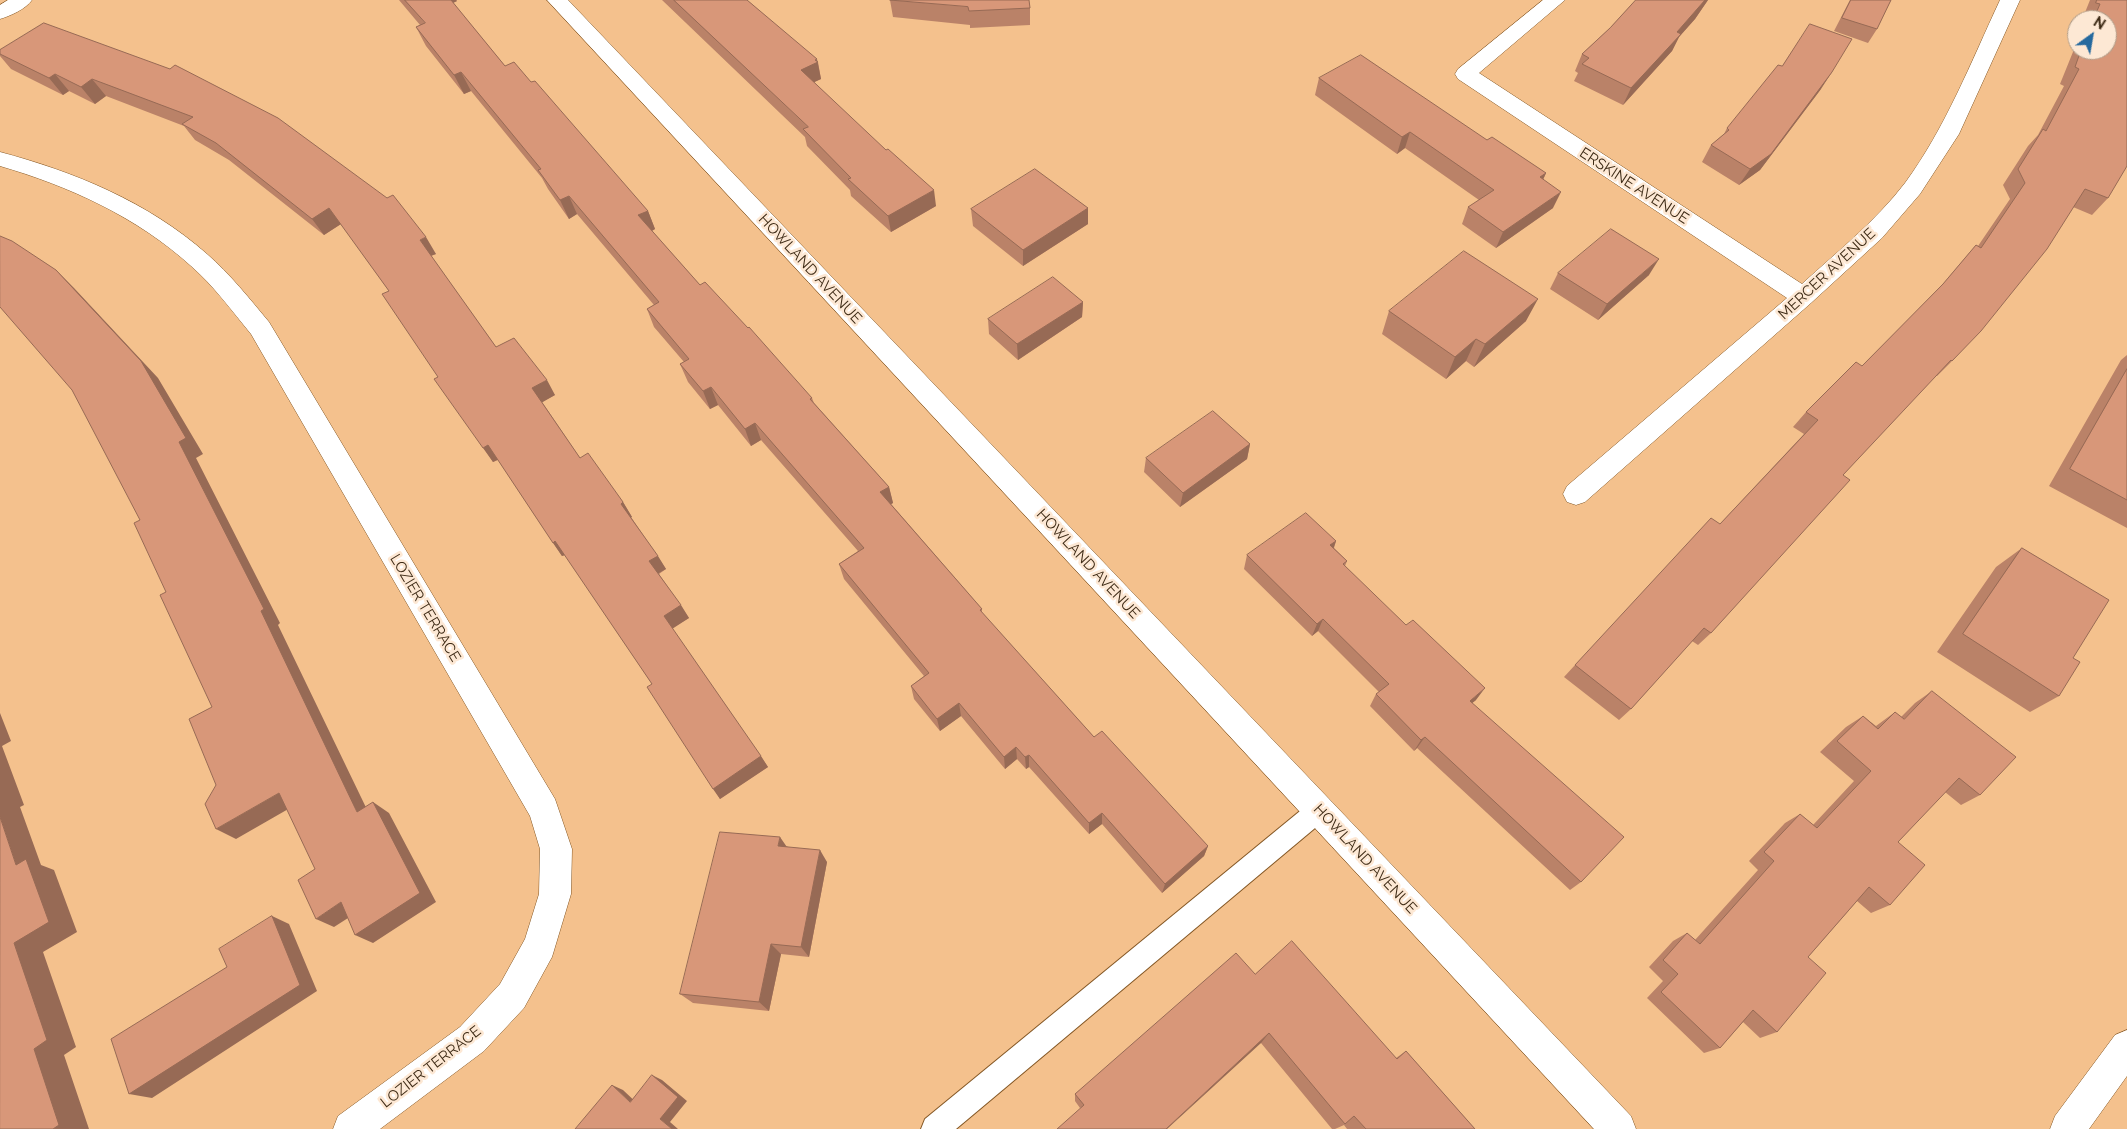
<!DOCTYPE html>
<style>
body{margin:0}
#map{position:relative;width:2127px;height:1129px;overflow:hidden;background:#f4c18d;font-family:Raleway,sans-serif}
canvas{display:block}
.north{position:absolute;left:2067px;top:10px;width:50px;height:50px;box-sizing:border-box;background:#fde8d4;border:1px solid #b09c88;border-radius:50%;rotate:32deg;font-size:14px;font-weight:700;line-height:20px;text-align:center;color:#3d2a15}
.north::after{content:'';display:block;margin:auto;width:18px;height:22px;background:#25699e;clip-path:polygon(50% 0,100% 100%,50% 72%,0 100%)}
</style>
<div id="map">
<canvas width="2127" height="1129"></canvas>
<div class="north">N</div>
</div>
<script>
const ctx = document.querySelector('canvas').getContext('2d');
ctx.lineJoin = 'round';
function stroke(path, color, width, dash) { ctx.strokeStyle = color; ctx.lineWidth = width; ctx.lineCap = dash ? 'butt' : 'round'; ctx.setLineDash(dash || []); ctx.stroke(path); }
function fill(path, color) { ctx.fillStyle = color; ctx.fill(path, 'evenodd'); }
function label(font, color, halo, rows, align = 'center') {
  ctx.font = font + ' Raleway,sans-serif'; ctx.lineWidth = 5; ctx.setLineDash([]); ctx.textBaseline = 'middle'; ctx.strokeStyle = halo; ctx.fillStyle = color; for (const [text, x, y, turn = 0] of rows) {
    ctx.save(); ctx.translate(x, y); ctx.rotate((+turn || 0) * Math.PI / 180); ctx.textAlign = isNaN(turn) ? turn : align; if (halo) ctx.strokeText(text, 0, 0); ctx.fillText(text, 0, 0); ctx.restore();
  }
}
const service = new Path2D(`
 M 1319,798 L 1327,802 L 1331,810 L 1327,818 L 956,1129 L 921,1129 L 925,1119 L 1311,802 Z`);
const minor = new Path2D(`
 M 8,0 L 32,0 C 26,9 10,16 0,19 L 0,5 Z
 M 1543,0 L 1565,0 L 1479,73 L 1802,284 C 1837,252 1876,221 1905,183 C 1946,127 1971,62 2000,0 L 2020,0 L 1959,134 L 1920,194 L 1882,238 L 1811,303 L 1585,502 L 1576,505 L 1567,502 L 1563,494 L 1567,486 L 1787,298 L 1458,79 L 1455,74 L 1458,69 Z
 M 0,152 C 75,172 148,202 207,254 C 230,274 249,298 269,322 L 555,799 L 572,849 L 571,894 L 552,957 L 524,1008 L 484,1051 L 380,1129 L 333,1129 L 338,1116 L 460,1027 L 500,984 L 525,939 L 539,894 L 540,849 L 530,816 L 251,334 C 232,311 214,286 191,266 C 137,217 69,186 0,166 Z
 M 2127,1030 L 2127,1076 L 2089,1129 L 2050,1129 L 2055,1116 L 2115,1035 Z`);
const tertiary = new Path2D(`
 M 547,0 L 568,0 L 1631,1116 L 1636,1129 L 1594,1129 Z`);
stroke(service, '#835623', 2);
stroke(minor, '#835623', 1);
stroke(tertiary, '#835623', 1);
fill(service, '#fff');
fill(minor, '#fff');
fill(tertiary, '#fff');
fill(new Path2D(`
 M 399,0 L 456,0 L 457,1 L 453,3 L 505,66 L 648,211 L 655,229 L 652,231 L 700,285 L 812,398 L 814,403 L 889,487 L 893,503 L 891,504 L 982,609 L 982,613 L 1094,737 L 1208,846 L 1204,856 L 1162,893 L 1102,824 L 1089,834 L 1029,767 L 1026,769 L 1017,759 L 1005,769 L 961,716 L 940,731 L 914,699 L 911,686 L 924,676 L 844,579 L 839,564 L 858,551 L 761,440 L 751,446 L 718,405 L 710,409 L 688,382 L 680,364 L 684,362 L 654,327 L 647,309 L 654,305 L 577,214 L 569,219 L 548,189 L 542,178 L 471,91 L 464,94 L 426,46 L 416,27 L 420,25 Z
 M 662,0 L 747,0 L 818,62 L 821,79 L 814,82 L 936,206 L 891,232 L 851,196 L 850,190 L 807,146 L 805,137 Z
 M 890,0 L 1030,8 L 1030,25 L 970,28 L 970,25 L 893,17 Z
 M 1636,0 L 1708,0 L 1695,19 L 1679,37 L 1672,51 L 1623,105 L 1574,81 L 1578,73 L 1575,71 L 1582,54 L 1610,28 Z
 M 1850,0 L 1891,0 L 1877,29 L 1868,43 L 1834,31 Z
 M 2090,0 L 2127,0 L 2108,198 L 2092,215 L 2073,207 L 1952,361 L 1937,376 L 1936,375 L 1843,475 L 1711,633 L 1698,645 L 1692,641 L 1631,709 L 1619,720 L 1564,677 L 1575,665 L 1720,524 L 1804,434 L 1793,427 L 1806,412 L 1862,366 L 1937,291 L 1976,245 L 1978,246 L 2010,199 L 2003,185 L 2028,146 L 2038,135 L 2064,86 L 2060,84 L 2077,42 L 2077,50 L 2107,50 L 2107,20 L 2082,20 Z
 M 44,23 L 436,254 L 431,256 L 496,347 L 555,395 L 542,402 L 580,458 L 623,502 L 632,517 L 631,517 L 666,569 L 659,574 L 689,618 L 672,628 L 768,767 L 720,799 L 652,684 L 565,555 L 562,556 L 498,460 L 493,462 L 438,377 L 389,291 L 341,224 L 324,235 L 229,160 L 195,140 L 184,126 L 106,96 L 95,104 L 69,91 L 63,95 L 11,69 L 0,56 L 0,50 Z
 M 1319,78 L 1487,140 L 1546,173 L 1543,180 L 1553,208 L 1496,248 L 1462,224 L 1468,207 L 1479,200 L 1405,148 L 1397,154 L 1315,95 Z
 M 1821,89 L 1760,170 L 1739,185 L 1702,162 L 1711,145 L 1724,134 L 1727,128 Z
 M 1088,208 L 1088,224 L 1023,266 L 973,226 L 971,209 Z
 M 1558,273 L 1649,275 L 1598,320 L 1550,289 Z
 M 1083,302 L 1082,317 L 1018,360 L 989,334 L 988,319 Z
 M 1389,311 L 1526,321 L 1474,367 L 1466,361 L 1446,379 L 1382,334 Z
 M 2127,355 L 2127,528 L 2049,486 L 2121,360 Z
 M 1250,444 L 1247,459 L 1180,507 L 1144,472 L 1146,458 Z
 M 1336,541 L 1334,548 L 1347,561 L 1345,566 L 1476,700 L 1472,703 L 1581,882 L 1570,890 L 1417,748 L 1414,751 L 1370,706 L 1376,694 L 1379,692 L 1318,631 L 1312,636 L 1244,569 L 1247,555 Z
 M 2022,548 L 2059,696 L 2030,712 L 1937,652 L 1996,567 Z
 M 1932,691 L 1980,795 L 1961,805 L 1945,792 L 1898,842 L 1890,905 L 1871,913 L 1857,901 L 1808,957 L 1777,1032 L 1760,1038 L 1743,1022 L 1720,1048 L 1704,1053 L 1647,998 L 1663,981 L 1649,967 L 1673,941 L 1687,933 L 1695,940 L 1758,870 L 1749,861 L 1785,823 L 1800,814 L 1813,825 L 1854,781 L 1820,752 L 1846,727 L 1863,716 L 1876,726 L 1895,712 L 1901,717 L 1915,703 Z
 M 786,846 L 827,862 L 809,957 L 781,954 L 769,1011 L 693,1003 L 680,994 Z
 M 1255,974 L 1396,1058 L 1406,1051 L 1475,1129 L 1347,1129 L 1344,1125 L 1335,1129 L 1332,1129 L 1261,1043 L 1080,1108 L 1075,1101 L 1075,1094 Z`), '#ba8268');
fill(new Path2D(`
 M 446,0 L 456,0 L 457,1 L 448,5 Z
 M 1705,0 L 1708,0 L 1695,19 L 1679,37 L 1672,51 L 1623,105 L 1631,88 L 1677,32 Z
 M 817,59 L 821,79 L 804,87 L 801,70 Z
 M 461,72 L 471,91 L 464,94 L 454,75 Z
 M 1832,72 L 1821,89 L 1760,170 L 1739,185 L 1750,169 Z
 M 55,74 L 69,91 L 63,95 L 49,78 Z
 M 92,79 L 106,96 L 95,104 L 81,87 Z
 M 1410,132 L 1405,148 L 1397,154 L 1402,137 Z
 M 1546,173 L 1538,190 L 1540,177 Z
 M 934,190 L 936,206 L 891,232 L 888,216 Z
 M 1561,192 L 1553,208 L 1496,248 L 1503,232 Z
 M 569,196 L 577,214 L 569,219 L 560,200 Z
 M 329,208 L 341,224 L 324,235 L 312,219 Z
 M 1088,208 L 1088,224 L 1023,266 L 1023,250 Z
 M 648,211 L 655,229 L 646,234 L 638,215 Z
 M 426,237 L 436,254 L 430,256 L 420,240 Z
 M 1659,259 L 1649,275 L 1598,320 L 1607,304 Z
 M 56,270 L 74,288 L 158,378 L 203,454 L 196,458 L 280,623 L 278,625 L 373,822 L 357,812 Z
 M 1538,299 L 1526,321 L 1474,367 L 1485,344 Z
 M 1083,302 L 1082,317 L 1018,360 L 1017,344 Z
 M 1476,339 L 1466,361 L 1446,379 L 1455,357 Z
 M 547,380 L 555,395 L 541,403 L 532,388 Z
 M 711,387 L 718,405 L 710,409 L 703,391 Z
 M 755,423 L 761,440 L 751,446 L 745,429 Z
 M 1250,444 L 1247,459 L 1180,507 L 1183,493 Z
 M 488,445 L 499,459 L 493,462 L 483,448 Z
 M 889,487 L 893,503 L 884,508 L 880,492 Z
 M 623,502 L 632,517 L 630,518 L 621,504 Z
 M 555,541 L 565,555 L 562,556 L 553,543 Z
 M 1336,541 L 1331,555 L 1330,545 Z
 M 658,556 L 666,569 L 657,574 L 649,561 Z
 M 681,605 L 689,618 L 672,629 L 664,616 Z
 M 1323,619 L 1318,631 L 1312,636 L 1317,624 Z
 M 1485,688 L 1476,700 L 1461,712 L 1470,701 Z
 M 959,703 L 961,716 L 940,731 L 937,719 Z
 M 0,713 L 11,741 L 2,746 L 24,805 L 20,807 L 41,865 L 54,870 L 77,932 L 43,952 L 76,1047 L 64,1055 L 89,1129 L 53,1129 L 34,1049 L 14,943 L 16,865 L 0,817 Z
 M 1425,737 L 1417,748 L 1414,751 L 1421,740 Z
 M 1016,747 L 1017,759 L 1005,769 L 1004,757 Z
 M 1029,755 L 1029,767 L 1026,769 L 1025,757 Z
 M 761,756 L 768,767 L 720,799 L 713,789 Z
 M 279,793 L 297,804 L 236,839 L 216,829 Z
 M 373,802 L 389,813 L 436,902 L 373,943 L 355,935 Z
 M 1102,813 L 1102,824 L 1089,834 L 1089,823 Z
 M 780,837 L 789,850 L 778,846 Z
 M 1208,846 L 1204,856 L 1162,893 L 1165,884 Z
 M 820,850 L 827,862 L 809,957 L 801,947 Z
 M 341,902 L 359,911 L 334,927 L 316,919 Z
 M 272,916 L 289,924 L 317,991 L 152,1098 L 129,1094 Z
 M 771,944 L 781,954 L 769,1011 L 759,1002 Z
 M 1269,1033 L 1261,1043 L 1167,1129 L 1166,1129 Z
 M 652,1075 L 662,1080 L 687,1101 L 670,1122 L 678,1129 L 672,1129 L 660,1119 Z
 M 612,1085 L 623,1090 L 640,1106 L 630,1102 Z`), '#976a55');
const building = new Path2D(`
 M 405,0 L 451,0 L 505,66 L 514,62 L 531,82 L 535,81 L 648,211 L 638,215 L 700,285 L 705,282 L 748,328 L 749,327 L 812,398 L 810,399 L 889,487 L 880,492 L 982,609 L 980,610 L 1094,737 L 1102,731 L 1208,846 L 1165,884 L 1102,813 L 1089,823 L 1029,755 L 1025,757 L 1016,747 L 1004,757 L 959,703 L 937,719 L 911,686 L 929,673 L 839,564 L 864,548 L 755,423 L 745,429 L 711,387 L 703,391 L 680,364 L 689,359 L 647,309 L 659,302 L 569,196 L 560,200 L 538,170 L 541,169 L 461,72 L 454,75 L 416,27 L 425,23 Z
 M 674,0 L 747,0 L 817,59 L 815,60 L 818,62 L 801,70 L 886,150 L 888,149 L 934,190 L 888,216 L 848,179 L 851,178 L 803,129 L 808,127 Z
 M 890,0 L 1029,0 L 1030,8 L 969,11 L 968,7 Z
 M 1636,0 L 1705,0 L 1677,32 L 1681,34 L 1631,88 L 1582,64 L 1589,58 L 1582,54 L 1610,28 Z
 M 1851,0 L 1891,0 L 1877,29 L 1842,18 Z
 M 2097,0 L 2127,0 L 2127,166 L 2108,198 L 2085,189 L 2047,249 L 1981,331 L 1952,361 L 1951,360 L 1843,475 L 1850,480 L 1711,633 L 1704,628 L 1631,709 L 1575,665 L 1711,518 L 1720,524 L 1818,420 L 1806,412 L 1856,362 L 1862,366 L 1943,284 L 1976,245 L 1981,248 L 2025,183 L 2018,169 L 2043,129 L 2046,131 L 2079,69 L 2075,67 L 2081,50 L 2107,50 L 2107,20 L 2093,20 L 2100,4 L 2096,3 Z
 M 44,23 L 170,69 L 175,65 L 278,118 L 387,198 L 393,195 L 426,237 L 420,240 L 496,347 L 514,338 L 547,380 L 532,388 L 580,458 L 588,453 L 623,502 L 621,504 L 658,556 L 649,561 L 681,605 L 664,616 L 761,756 L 713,789 L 647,687 L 652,684 L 555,541 L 553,543 L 488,445 L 483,448 L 434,379 L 438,377 L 382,294 L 389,291 L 329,208 L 312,219 L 216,143 L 182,124 L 193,117 L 92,79 L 81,87 L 55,74 L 49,78 L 0,54 L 0,50 Z
 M 1810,24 L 1852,39 L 1832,72 L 1771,154 L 1750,169 L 1711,145 L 1729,130 L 1727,128 L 1778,65 L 1782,66 Z
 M 1361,55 L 1487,140 L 1492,137 L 1546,173 L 1540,177 L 1561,192 L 1503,232 L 1468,207 L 1494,190 L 1410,132 L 1402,137 L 1319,78 Z
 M 1035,169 L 1088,208 L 1023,250 L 971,209 Z
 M 1611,229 L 1659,259 L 1607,304 L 1558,273 Z
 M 0,236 L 12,241 L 56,270 L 141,361 L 186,438 L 179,442 L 264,609 L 261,611 L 357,812 L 373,802 L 420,893 L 355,935 L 341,902 L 316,919 L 298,880 L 315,869 L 279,793 L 216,829 L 205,804 L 216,785 L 189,719 L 212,707 L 160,595 L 166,592 L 134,523 L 140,520 L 72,390 L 0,307 Z
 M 1464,251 L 1538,299 L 1485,344 L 1476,339 L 1455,357 L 1389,311 Z
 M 1053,277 L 1083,302 L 1017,344 L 988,319 Z
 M 2127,369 L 2127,500 L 2070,469 Z
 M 1213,411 L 1250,444 L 1183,493 L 1146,458 Z
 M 1306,513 L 1336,541 L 1330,545 L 1347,561 L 1343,564 L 1406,625 L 1413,620 L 1485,688 L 1470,701 L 1624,837 L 1581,882 L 1425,737 L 1421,740 L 1376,694 L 1389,684 L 1323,619 L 1317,624 L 1247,555 Z
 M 2022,548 L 2109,600 L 2073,658 L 2080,662 L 2059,696 L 1963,634 Z
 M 1932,691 L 2016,757 L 1980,795 L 1959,778 L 1898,842 L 1925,865 L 1890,905 L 1869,887 L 1808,957 L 1826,973 L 1777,1032 L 1753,1010 L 1720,1048 L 1661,992 L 1678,974 L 1663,960 L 1687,933 L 1700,944 L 1774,861 L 1764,852 L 1800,814 L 1817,828 L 1871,771 L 1837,741 L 1863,716 L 1878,729 L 1895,712 L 1904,719 Z
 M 0,817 L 16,865 L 26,859 L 49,922 L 14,943 L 47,1040 L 34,1049 L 59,1125 L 53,1129 L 0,1129 Z
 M 720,832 L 780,837 L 778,846 L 820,850 L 801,947 L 771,944 L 759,1002 L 680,994 Z
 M 272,916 L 300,985 L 129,1094 L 111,1039 L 227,967 L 219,949 Z
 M 1292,941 L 1397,1059 L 1406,1051 L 1475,1129 L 1366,1129 L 1354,1116 L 1345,1124 L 1269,1033 L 1166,1129 L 1057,1129 L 1084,1105 L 1075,1094 L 1236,953 L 1255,974 Z
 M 652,1075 L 678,1097 L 660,1119 L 672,1129 L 575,1129 L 612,1085 L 630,1102 Z`);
fill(building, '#d89779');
stroke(building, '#976a55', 1);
label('15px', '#3d2a15', '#fde8d4', [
 ["ERSKINE AVENUE",1634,186,33],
 ["HOWLAND AVENUE",810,269,47],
 ["MERCER AVENUE",1827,274,-43],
 ["HOWLAND AVENUE",1088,564,47],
 ["LOZIER TERRACE",425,608,59],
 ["HOWLAND AVENUE",1365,859,47],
 ["LOZIER TERRACE",431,1067,-38]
]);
</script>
